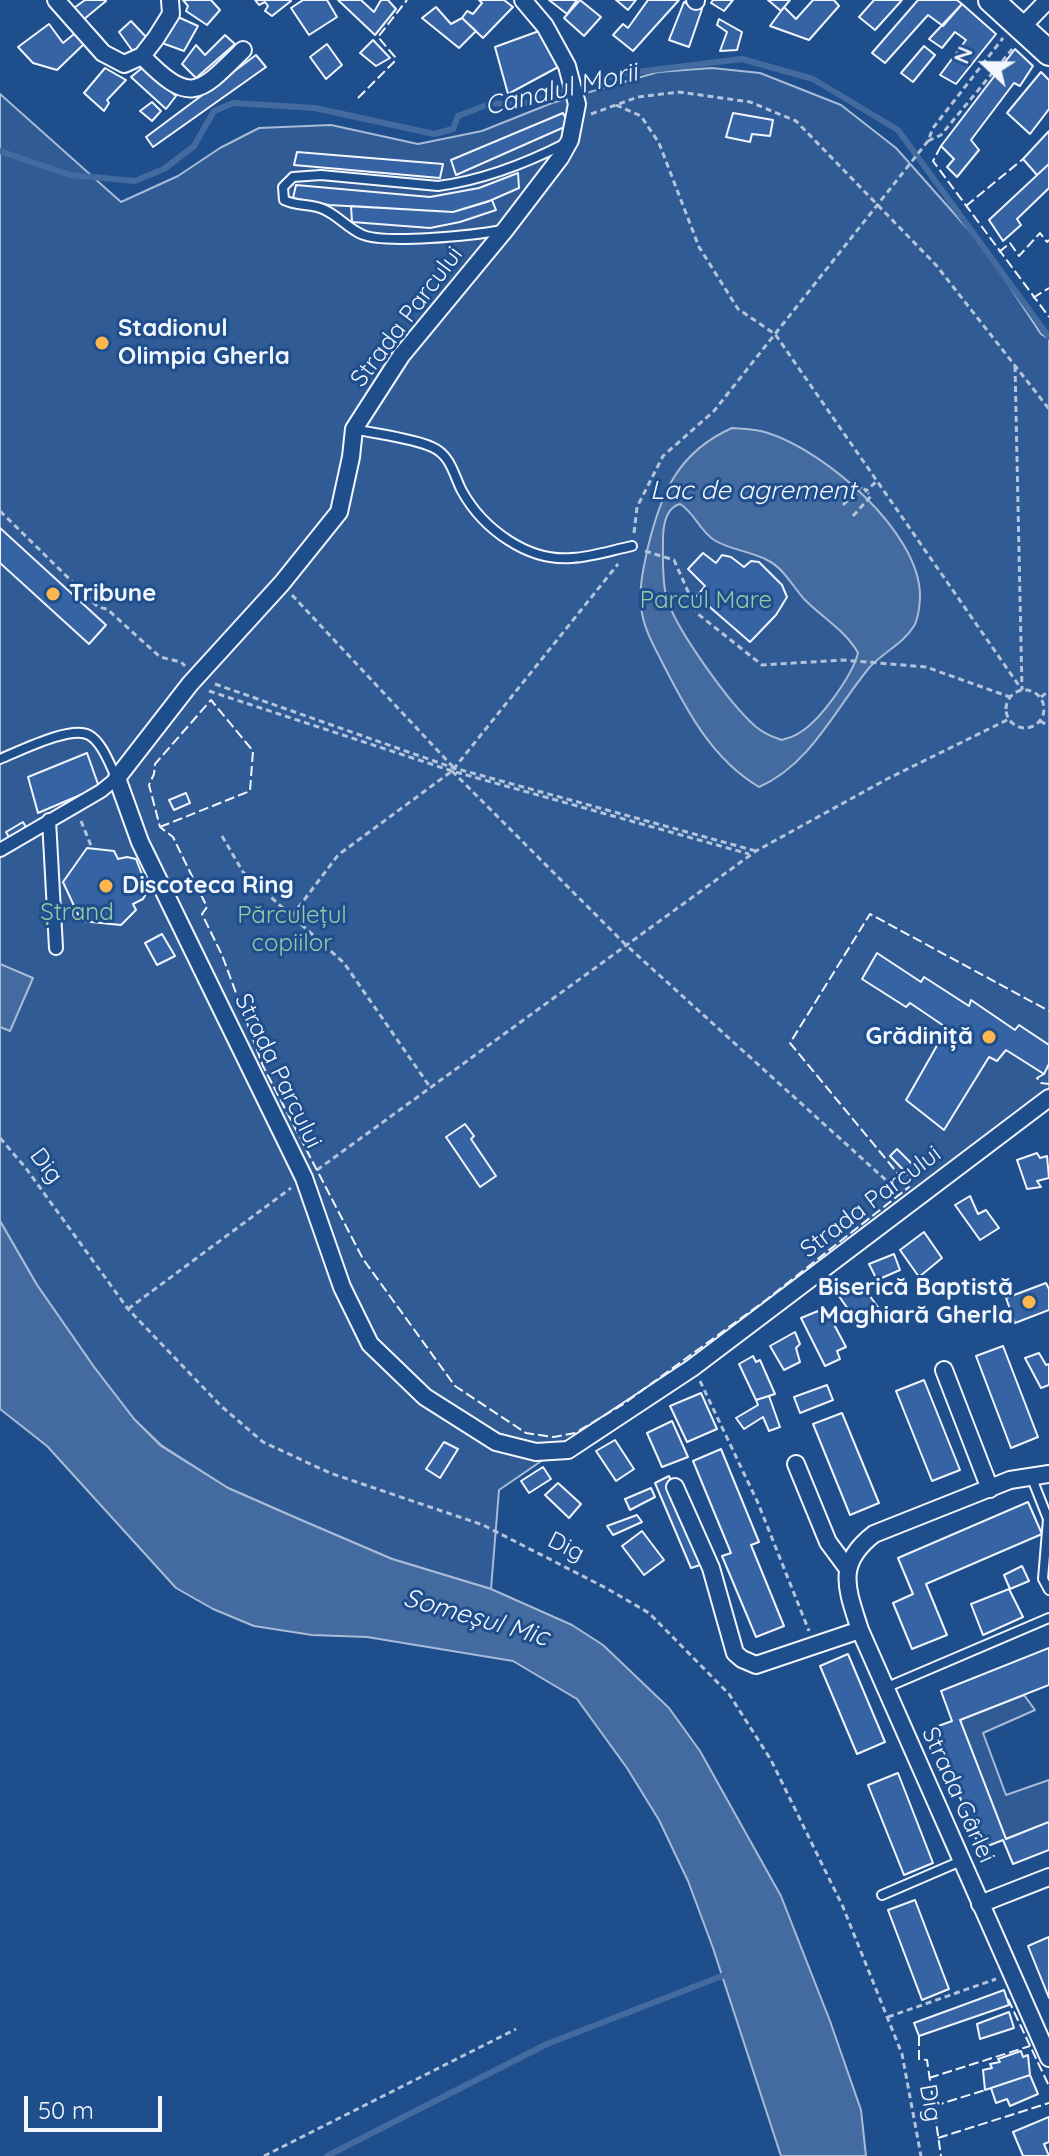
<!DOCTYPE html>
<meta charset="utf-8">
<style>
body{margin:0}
#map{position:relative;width:1049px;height:2156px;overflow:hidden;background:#1f4e8c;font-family:Quicksand,sans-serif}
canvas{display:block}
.north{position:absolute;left:945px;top:24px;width:80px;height:80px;-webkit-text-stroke:6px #1f4e8c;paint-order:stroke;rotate:292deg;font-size:22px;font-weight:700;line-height:32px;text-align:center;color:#f2f6ff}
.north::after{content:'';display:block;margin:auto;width:28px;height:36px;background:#f2f6ff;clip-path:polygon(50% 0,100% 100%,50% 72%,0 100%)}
.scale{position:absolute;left:24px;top:2096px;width:138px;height:36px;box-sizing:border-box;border:4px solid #f2f6ff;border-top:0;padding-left:10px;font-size:24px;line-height:28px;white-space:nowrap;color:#f2f6ff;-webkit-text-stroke:6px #1f4e8c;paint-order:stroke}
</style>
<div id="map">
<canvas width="1049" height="2156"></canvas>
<div class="north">N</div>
<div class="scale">50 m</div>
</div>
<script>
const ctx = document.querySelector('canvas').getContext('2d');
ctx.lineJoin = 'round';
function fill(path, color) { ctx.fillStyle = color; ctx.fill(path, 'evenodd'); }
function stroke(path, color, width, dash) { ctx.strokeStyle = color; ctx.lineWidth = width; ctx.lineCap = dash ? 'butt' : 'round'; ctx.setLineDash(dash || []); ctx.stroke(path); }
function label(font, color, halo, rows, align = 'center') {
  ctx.font = font + ' Quicksand,sans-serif'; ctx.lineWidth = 6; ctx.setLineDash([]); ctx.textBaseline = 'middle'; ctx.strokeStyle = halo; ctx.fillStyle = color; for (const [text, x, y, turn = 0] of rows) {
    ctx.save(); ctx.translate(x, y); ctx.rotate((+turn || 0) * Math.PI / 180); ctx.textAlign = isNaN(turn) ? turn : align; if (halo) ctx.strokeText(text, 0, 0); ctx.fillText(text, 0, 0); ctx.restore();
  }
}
const built = new Path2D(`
 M 712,68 L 760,73 L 841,105 L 896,148 L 983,246 L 1041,334 L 1049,339 L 1049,1090 L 711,1345 L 499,1490 L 491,1589 L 392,1559 L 301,1520 L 228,1488 L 161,1445 L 134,1419 L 94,1367 L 37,1285 L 0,1221 L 0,94 L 121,202 L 178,176 L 220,148 L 259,128 L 331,125 L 418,144 L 482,131 L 552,103 L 658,72 Z
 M 1024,1695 L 1035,1710 L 983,1733 L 1006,1795 L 1049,1780 L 1049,1822 L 1006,1839 L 960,1720 Z`);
fill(built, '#305b95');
stroke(built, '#a8bbd7', 2);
const water = new Path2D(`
 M 732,428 C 744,429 757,429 768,433 C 825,451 920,532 920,596 C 920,605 918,619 914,626 C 903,644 883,652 869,668 C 835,709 810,765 759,787 C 712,759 687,711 663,664 C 655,648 645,631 642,613 C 638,590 643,570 648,547 C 661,493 678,452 732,428 ZM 680,504 C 694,512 699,530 714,540 C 730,550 750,551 767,560 C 784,568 792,586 805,600 C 823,618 846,631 858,653 C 852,676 820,721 799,733 C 794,737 787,738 782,740 C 772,737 763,733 755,726 C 730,704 673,626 666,595 C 662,578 663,557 663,540 C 663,526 665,508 680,504 Z
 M 0,964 L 33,978 L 10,1031 L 0,1027 Z
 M 0,1221 L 37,1285 L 94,1367 L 134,1419 L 161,1446 L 228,1488 L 301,1520 L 392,1559 L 491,1589 L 572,1625 L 603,1645 L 669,1708 L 700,1751 L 781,1896 L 830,2021 L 861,2110 L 866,2156 L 781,2156 L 713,1948 L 688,1881 L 659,1820 L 627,1768 L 577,1699 L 513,1661 L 367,1637 L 312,1635 L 254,1626 L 213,1609 L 176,1588 L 47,1446 L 0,1409 Z`);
fill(water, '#446ba0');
stroke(water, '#a8bbd7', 2);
stroke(new Path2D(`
 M 0,151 L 70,175 L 135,181 L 164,169 L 194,146 L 214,111 L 233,103 L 315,108 L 434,134 L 453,129 L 458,116 L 492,103 L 519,105 L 620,74 L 742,59 L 813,79 L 898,130 L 1049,337
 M 327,2156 L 547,2044 L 727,1974`), '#446ba0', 6);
const building = new Path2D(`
 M 85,0 L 105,0 L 106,1 L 83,20 L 74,8 Z
 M 183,0 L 211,0 L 220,10 L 207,25 L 186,11 L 188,6 Z
 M 255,0 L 290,0 L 291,1 L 272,16 L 265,11 L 268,6 L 265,2 L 259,5 Z
 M 303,0 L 327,0 L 337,17 L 309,35 L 291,8 Z
 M 338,0 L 361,0 L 374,12 L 381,0 L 388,0 L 396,9 L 375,35 Z
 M 479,0 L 504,0 L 513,7 L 483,38 L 462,18 L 467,11 L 473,14 L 482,3 Z
 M 549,0 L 577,0 L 567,14 Z
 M 580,0 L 601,17 L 584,36 L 564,18 Z
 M 616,0 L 636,0 L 628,10 Z
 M 648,0 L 679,0 L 633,51 L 613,35 L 623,24 L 628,28 Z
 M 713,0 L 733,0 L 724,11 L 711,3 Z
 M 768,0 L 790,0 L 781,11 Z
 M 813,0 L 834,0 L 839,6 L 809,40 L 770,26 L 784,7 L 796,19 Z
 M 874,0 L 902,0 L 875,30 L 859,17 Z
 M 918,0 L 957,0 L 962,4 L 943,26 L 928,15 L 885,63 L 872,53 Z
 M 684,2 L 702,9 L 689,47 L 669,40 Z
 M 962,4 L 996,34 L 956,84 L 940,75 L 966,40 L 955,32 L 942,48 L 929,39 Z
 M 436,7 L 451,24 L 462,18 L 476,31 L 459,48 L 422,18 Z
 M 178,17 L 198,26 L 184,51 L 162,43 Z
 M 719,19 L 742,32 L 737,50 L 720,51 L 727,32 L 717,25 Z
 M 131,21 L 147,38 L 134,53 L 119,32 Z
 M 49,24 L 63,43 L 74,34 L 84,44 L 57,70 L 33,63 L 18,47 Z
 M 539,31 L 560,66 L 508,94 L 495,47 Z
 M 225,35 L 235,44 L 196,78 L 182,64 L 196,45 L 205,55 Z
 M 373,40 L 390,58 L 376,66 L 360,53 Z
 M 327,44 L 342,65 L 326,79 L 310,57 Z
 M 924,46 L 935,55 L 913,82 L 901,73 Z
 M 1015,49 L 1033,66 L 1020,86 L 1014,83 L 971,140 L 979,150 L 957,177 L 947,167 L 954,159 L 941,146 Z
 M 256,55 L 266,67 L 153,147 L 146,137 Z
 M 105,68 L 126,80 L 107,100 L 109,103 L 104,111 L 84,93 Z
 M 142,68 L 176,96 L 166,109 L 131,77 Z
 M 1041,72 L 1049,80 L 1049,109 L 1030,134 L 1007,113 Z
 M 152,102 L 161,111 L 152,121 L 140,111 Z
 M 563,113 L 569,125 L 456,175 L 451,160 Z
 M 733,113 L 773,120 L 770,136 L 752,134 L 750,142 L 726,137 Z
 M 1049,131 L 1049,164 L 1037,175 L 1023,159 Z
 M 297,152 L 443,164 L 440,178 L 294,165 Z
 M 1049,164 L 1049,188 L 1017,219 L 1021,225 L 1003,241 L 989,220 Z
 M 518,173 L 519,188 L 487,202 L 453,212 L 329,205 L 293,198 L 296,185 L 430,197 L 479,188 Z
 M 492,200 L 496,210 L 460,222 L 430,228 L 352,222 L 351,206 L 453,212 Z
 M 0,528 L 106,625 L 89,644 L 0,563 Z
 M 703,553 L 716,563 L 722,555 L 731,557 L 744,567 L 751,561 L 759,562 L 782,585 L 787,597 L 776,615 L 750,642 L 697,596 L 705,586 L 688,569 Z
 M 87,753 L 99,787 L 38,813 L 28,777 Z
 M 186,793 L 190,803 L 174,810 L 169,800 Z
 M 23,822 L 27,829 L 10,839 L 6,832 Z
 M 87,848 L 114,851 L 118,859 L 127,857 L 136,859 L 148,890 L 143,899 L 133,904 L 136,910 L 121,925 L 81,921 L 63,882 Z
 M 162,934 L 175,956 L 157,965 L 145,943 Z
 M 877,953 L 921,982 L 924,977 L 969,1006 L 971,1000 L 1015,1030 L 1019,1025 L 1049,1045 L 1049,1064 L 1044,1074 L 1006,1050 L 997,1061 L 989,1057 L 944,1130 L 906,1100 L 947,1028 L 910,1003 L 906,1007 L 862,979 Z
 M 465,1124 L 474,1136 L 471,1139 L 496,1176 L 480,1187 L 446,1137 Z
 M 897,1149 L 919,1171 L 911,1178 L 890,1156 Z
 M 1037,1153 L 1040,1158 L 1047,1156 L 1049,1178 L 1037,1181 L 1041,1187 L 1027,1189 L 1017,1160 Z
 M 970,1196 L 978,1214 L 986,1210 L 999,1228 L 980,1240 L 955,1205 Z
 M 924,1232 L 942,1258 L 919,1277 L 900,1250 Z
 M 894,1254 L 900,1270 L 877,1280 L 869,1264 Z
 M 849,1283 L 857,1292 L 864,1288 L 883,1314 L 862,1329 L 836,1292 Z
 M 1046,1283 L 1049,1289 L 1049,1310 L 1015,1323 L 1006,1298 Z
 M 818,1311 L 821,1317 L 828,1313 L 846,1347 L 837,1351 L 840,1359 L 825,1366 L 801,1318 Z
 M 795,1332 L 800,1344 L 796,1348 L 800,1362 L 784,1370 L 770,1346 Z
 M 1003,1346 L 1038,1437 L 1011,1448 L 976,1356 Z
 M 1039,1353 L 1046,1365 L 1049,1364 L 1049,1385 L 1041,1388 L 1025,1358 Z
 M 753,1356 L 756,1362 L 760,1360 L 775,1394 L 756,1400 L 739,1364 Z
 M 924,1380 L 960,1470 L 932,1481 L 896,1391 Z
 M 827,1385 L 833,1400 L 800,1413 L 794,1397 Z
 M 701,1393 L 717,1429 L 687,1442 L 670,1406 Z
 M 769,1396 L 780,1427 L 769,1431 L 763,1417 L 744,1429 L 736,1418 L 758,1405 L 756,1400 Z
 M 842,1413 L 879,1503 L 850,1515 L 813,1424 Z
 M 672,1421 L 688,1457 L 662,1467 L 647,1433 Z
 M 615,1440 L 634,1469 L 616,1481 L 596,1451 Z
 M 444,1442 L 458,1449 L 440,1478 L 426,1469 Z
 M 721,1449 L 759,1542 L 751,1545 L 784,1626 L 756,1637 L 722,1556 L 731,1553 L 693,1461 Z
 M 543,1467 L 551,1479 L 529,1493 L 521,1481 Z
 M 669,1476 L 706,1563 L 691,1568 L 655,1483 Z
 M 558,1483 L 581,1504 L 569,1518 L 545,1495 Z
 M 651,1488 L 655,1497 L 630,1510 L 625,1499 Z
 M 1028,1502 L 1042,1534 L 926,1584 L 947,1635 L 912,1649 L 893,1603 L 913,1594 L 898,1558 Z
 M 637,1515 L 642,1522 L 613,1535 L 607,1526 Z
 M 642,1531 L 664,1560 L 644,1575 L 622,1546 Z
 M 1022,1566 L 1029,1581 L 1010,1589 L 1004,1575 Z
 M 1009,1589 L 1023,1617 L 983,1635 L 971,1604 Z
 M 1049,1648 L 1049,1685 L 960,1720 L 1006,1839 L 1049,1822 L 1049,1850 L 1013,1864 L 1003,1840 L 980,1849 L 933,1728 L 952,1721 L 941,1691 Z
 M 848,1654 L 885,1742 L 857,1754 L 820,1666 Z
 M 898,1773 L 933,1863 L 904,1875 L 868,1785 Z
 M 915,1900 L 949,1989 L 922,2000 L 888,1910 Z
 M 1049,1937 L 1049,1998 L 1028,1946 Z
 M 1004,1990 L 1009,2005 L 919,2036 L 914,2023 Z
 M 1009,2012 L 1014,2028 L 980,2039 L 977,2024 Z
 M 1021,2051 L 1023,2057 L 1028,2055 L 1030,2075 L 985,2090 L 983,2070 L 992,2068 L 990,2064 L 1000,2062 L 998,2059 Z
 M 1030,2075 L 1038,2094 L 1010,2106 L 1007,2099 L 996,2103 L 991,2088 Z
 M 1049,2117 L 1049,2142 L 1044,2144 L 1049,2156 L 1023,2156 L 1013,2132 Z`);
fill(building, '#3563a3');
stroke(building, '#f2f6ff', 2);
const service = new Path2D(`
 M 502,230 C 476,235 383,245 361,234 C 348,228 338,216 325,210 C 313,203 297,207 284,200 L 283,187 L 293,177 L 321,175 L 438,186 C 484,180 525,164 566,143
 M 354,429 C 376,434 413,438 432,447 C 451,455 454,476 462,491 C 483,529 528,562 572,558 C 592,557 613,550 632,546
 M 0,759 C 20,751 71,725 89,735 C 102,742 110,765 116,777
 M 1031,1476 L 1048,1519 L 1043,1579 L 1049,1590
 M 885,1688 L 1049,1618
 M 882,1895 L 961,1861`);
const pedestrian = new Path2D(`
 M 49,820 L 56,948
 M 0,850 L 101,791 L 117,778`);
const minor = new Path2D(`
 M 56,0 L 103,53 L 124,64 L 142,56 L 156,38 L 171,14 L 170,0
 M 523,0 L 545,26 L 567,66 L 577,104 L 570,140 L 560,158 L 505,230 L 401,356 L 354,429 L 351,457 L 339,512 L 282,583 L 190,684 L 117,778 L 140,842 L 304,1178 L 342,1287 L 370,1344 L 425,1397 L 496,1442 L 536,1452 L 568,1450 L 692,1368 L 1049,1098
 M 695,0 L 696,1
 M 1021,28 L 1048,0
 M 142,56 C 190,105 198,95 243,50
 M 944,1370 L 990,1489
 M 796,1464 L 828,1542 L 848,1569
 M 1049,1474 L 1010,1480 L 874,1534 C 835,1564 847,1589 860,1630 L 1049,2058
 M 675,1487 L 711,1568 L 735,1653 L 742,1659 L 756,1665 L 860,1630
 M 980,1904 L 1049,1877`);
const secondary = new Path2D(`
 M 991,0 L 1049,53`);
stroke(service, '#f2f6ff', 12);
stroke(pedestrian, '#f2f6ff', 16);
stroke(minor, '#f2f6ff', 20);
stroke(secondary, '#f2f6ff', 28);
stroke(new Path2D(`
 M 616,105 L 641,116 L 659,143 L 699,247 L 738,309 L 775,334 L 1022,690
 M 591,114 L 638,97 L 679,92 L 750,102 L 796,121 L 936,265 L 1049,409
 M 928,141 L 941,135 L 1014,47
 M 1015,366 L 1022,690
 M 843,505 L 862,486 L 866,491 L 877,481
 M 0,511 L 98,607 L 107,609 L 160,657 L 181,662 L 185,666
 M 853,516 L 871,496 L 868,493
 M 634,533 L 637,507 L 663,456 L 714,411 L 928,141 L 933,128 L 1003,38
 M 645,551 L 674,560 L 698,614 L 762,665 L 843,660 L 926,667 L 1010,697
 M 292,595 L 454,768
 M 215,684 L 454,768 L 756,851
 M1006 709a19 19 0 1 1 38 0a19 19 0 1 1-38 0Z
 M 209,691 L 452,771 L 749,854
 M 1041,697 L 1049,691
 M 1040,721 L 1049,726
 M 452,771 L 626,945 L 898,1191
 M 81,821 L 92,848
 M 222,836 L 243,872 L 344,963 L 430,1087
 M 292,916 L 338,855 L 452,771 L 618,564
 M 0,1138 L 25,1167 L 128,1309 L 221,1406 L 263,1442 L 330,1473 L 483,1525 L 606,1588 L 649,1613 L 729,1694 L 771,1760 L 843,1907 L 902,2054 L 921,2156
 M 317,1170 L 756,851 L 887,779 L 1009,719
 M 128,1309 L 291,1188
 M 700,1381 L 758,1503 L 809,1631
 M 888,2017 L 996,1979
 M 264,2156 L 516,2029`), '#b3c4dc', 3, [6, 4]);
stroke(service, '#1f4e8c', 8);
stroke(pedestrian, '#1f4e8c', 12);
stroke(minor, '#1f4e8c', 16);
stroke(secondary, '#1f4e8c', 24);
stroke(new Path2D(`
 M 358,98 L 394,62 L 395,57 L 378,37 L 407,0
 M 941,146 L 933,161 L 1049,317
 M 966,206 L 1023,159
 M 999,252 L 1010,243 L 1019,256 L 1040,233 L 1047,242 L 1049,240
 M 1033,298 L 1049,288
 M 160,827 L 250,791 L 253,751 L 211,700 L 155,764 L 154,774 L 149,785 L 160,827 L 173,837 L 207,907 L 202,914 L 222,955 L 263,1066 L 363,1259 L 455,1386 L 526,1433 L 554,1437 L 575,1433 L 622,1405 L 766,1300 L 909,1187 L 790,1043 L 870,914 L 1049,1011
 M 1044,1074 L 1037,1078 L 1041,1083 L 1049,1084
 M 1008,1999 L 1049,2086
 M 919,2036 L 919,2059 L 927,2060 L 941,2156
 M 929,2078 L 1030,2046
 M 934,2106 L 985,2090
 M 938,2138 L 1049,2103`), '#f2f6ff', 2, [10, 4]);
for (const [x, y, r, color] of [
 [102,343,8,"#ffb74d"],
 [53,594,8,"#ffb74d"],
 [106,886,8,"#ffb74d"],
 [989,1037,8,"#ffb74d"],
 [1029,1302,8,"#ffb74d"]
]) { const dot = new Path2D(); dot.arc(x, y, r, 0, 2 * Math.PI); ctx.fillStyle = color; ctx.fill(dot); stroke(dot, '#1f4e8c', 3); }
label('24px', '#f2f6ff', '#1f4e8c', [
 ["Strada Parcului",407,317,-53],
 ["Strada Parcului",278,1071,64],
 ["Dig",46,1166,53],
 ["Strada Parcului",871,1202,-37],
 ["Dig",566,1547,27],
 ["Strada Gârlei",958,1795,66],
 ["Dig",930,2103,80]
]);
label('bold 24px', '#f2f6ff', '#1f4e8c', [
 ["Stadionul",118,329],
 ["Olimpia Gherla",118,357],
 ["Tribune",69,594],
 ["Discoteca Ring",122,886],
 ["Grădiniță",973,1037,"right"],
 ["Biserică Baptistă",1013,1288,"right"],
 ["Maghiară Gherla",1013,1316,"right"]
], 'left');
label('24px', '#97c8a6', '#1f4e8c', [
 ["Parcul Mare",706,601],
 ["Ștrand",77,913],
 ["Părculețul",292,916],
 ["copiilor",292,944]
]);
label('italic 26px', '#f2f6ff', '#1f4e8c', [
 ["Canalul Morii",561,90,-13],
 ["Lac de agrement",753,491],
 ["Someșul Mic",476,1618,16]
]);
</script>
